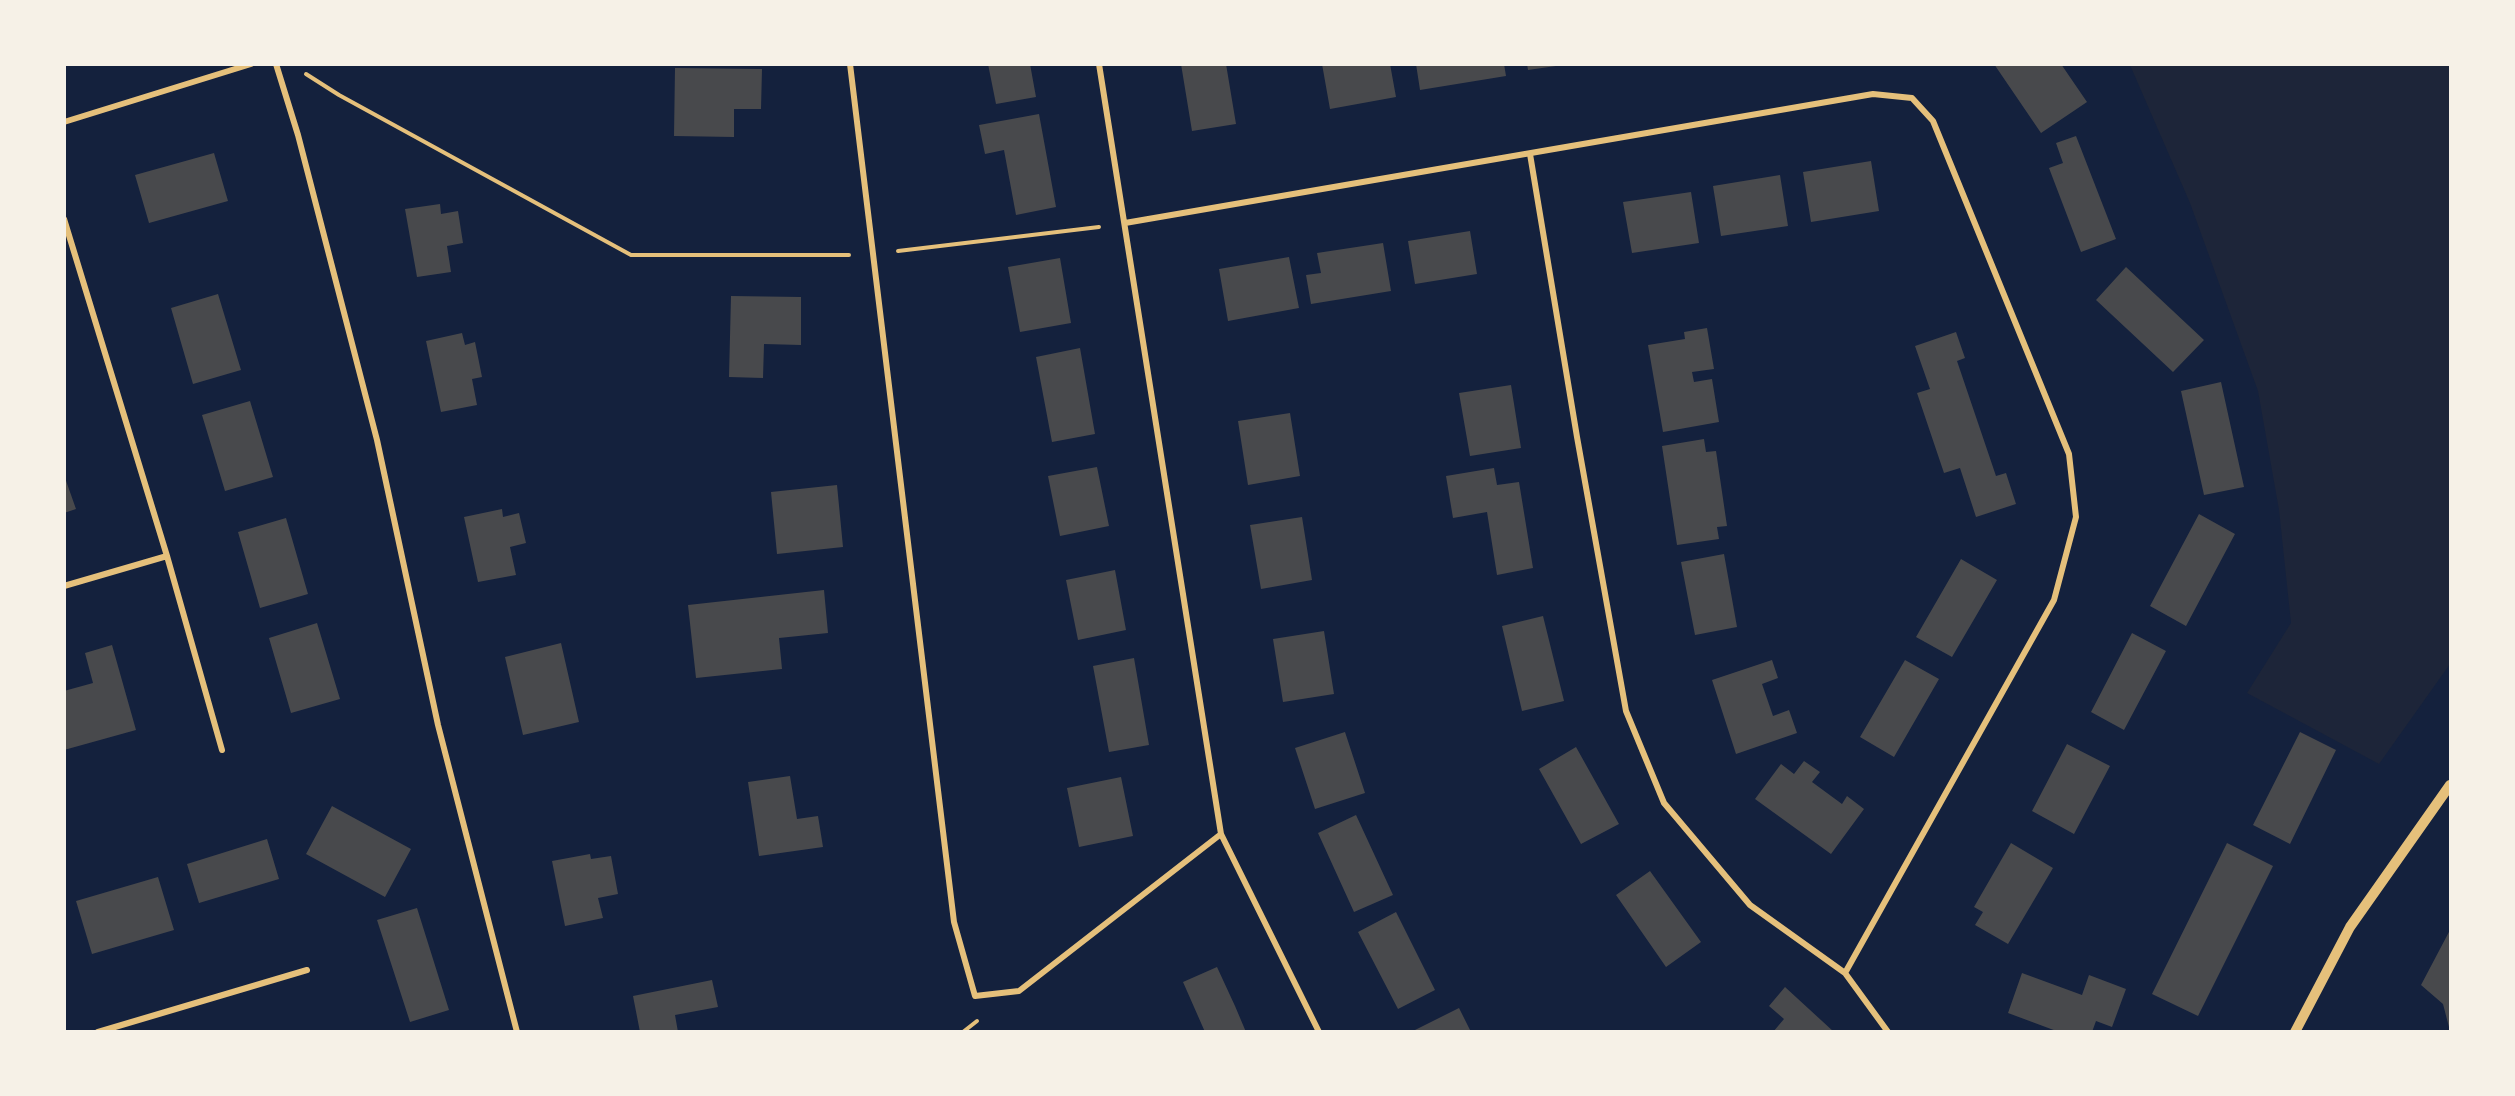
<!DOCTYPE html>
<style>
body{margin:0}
#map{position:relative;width:2515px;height:1096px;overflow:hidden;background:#14213d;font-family:"Fira Sans",sans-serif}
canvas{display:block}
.frame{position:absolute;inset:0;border:66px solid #f6f1e7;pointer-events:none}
</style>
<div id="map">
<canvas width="2515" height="1096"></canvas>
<div class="frame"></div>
</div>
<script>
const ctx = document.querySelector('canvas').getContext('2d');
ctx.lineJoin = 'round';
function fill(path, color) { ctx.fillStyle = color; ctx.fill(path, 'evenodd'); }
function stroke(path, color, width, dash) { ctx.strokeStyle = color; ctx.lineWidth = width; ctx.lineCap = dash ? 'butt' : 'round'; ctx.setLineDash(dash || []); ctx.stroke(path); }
fill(new Path2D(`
 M 2130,65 L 2450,65 L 2450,664 L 2379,764 L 2247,693 L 2291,623 L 2279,510 L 2258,391 L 2190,203 Z`), '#1d2539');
fill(new Path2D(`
 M 988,64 L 1030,64 L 1036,97 L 996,104 Z
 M 1181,64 L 1226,64 L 1236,124 L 1192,131 Z
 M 1322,64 L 1390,64 L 1396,97 L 1330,109 Z
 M 1416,64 L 1504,64 L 1506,76 L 1420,90 Z
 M 1527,64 L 1556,64 L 1556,66 L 1528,70 Z
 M 1994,64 L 2061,64 L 2087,102 L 2041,133 Z
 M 675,68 L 762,69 L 761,109 L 734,109 L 734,137 L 674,136 Z
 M 1039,114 L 1056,207 L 1016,215 L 1004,150 L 985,154 L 979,125 Z
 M 2076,136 L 2116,239 L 2081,252 L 2049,168 L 2063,163 L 2056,143 Z
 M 214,153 L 228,201 L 149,223 L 135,175 Z
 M 1871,161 L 1879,211 L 1811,222 L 1803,172 Z
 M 1780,175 L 1788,226 L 1721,236 L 1713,186 Z
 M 1691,192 L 1699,243 L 1632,253 L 1623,202 Z
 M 440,204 L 441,214 L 458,211 L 463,243 L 447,246 L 451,272 L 417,277 L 405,209 Z
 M 1470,231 L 1477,274 L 1415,284 L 1408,241 Z
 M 1383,243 L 1391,291 L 1311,304 L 1306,275 L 1321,273 L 1317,253 Z
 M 1289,257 L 1299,308 L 1228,321 L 1219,269 Z
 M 1060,258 L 1071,323 L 1020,332 L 1008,267 Z
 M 2126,267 L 2204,340 L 2173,372 L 2096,300 Z
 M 218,294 L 241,370 L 193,384 L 171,308 Z
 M 731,296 L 801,297 L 801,345 L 764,344 L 763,378 L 729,377 Z
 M 1707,328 L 1714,369 L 1692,372 L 1694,382 L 1712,379 L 1719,422 L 1663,432 L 1648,345 L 1685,339 L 1684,332 Z
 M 1956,332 L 1965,358 L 1957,361 L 1996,476 L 2006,473 L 2016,504 L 1976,517 L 1960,468 L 1944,473 L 1917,393 L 1930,389 L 1915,346 Z
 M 462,333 L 465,345 L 475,342 L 482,377 L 472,379 L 477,405 L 441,412 L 426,341 Z
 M 1080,348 L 1095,434 L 1052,442 L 1036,357 Z
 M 2221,382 L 2244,487 L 2204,495 L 2181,391 Z
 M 1511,385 L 1521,448 L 1470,456 L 1459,393 Z
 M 250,401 L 273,477 L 225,491 L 202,415 Z
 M 1290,413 L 1300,476 L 1248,485 L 1238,421 Z
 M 1704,439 L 1706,452 L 1716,451 L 1727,526 L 1717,527 L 1719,539 L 1677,545 L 1662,446 Z
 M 1097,467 L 1109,526 L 1060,536 L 1048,476 Z
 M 1494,468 L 1497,485 L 1519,482 L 1533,568 L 1497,575 L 1487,512 L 1453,518 L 1446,476 Z
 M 64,475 L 76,509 L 64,513 Z
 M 837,485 L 843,547 L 777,554 L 771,492 Z
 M 502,509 L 503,517 L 519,513 L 526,543 L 510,547 L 516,575 L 478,582 L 464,517 Z
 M 2199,514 L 2235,534 L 2186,626 L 2150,606 Z
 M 1302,517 L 1312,580 L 1261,589 L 1250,525 Z
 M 286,518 L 308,594 L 260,608 L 238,532 Z
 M 1724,554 L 1737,627 L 1695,635 L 1681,562 Z
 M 1961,559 L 1997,580 L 1952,657 L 1916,637 Z
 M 1115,570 L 1126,630 L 1078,640 L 1066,580 Z
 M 824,590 L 828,633 L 779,638 L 782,669 L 696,678 L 688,605 Z
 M 1543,616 L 1564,701 L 1522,711 L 1502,626 Z
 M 317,623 L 340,699 L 291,713 L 269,638 Z
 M 1324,631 L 1334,694 L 1283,702 L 1273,639 Z
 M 2132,633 L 2166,651 L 2124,730 L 2091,712 Z
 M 561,643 L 579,722 L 523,735 L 505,657 Z
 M 112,645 L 136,730 L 64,750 L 64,691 L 93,683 L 85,653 Z
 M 1134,658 L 1149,745 L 1109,752 L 1093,666 Z
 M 1772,660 L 1778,678 L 1762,684 L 1773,716 L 1789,710 L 1797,733 L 1736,754 L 1712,680 Z
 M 1905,660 L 1939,679 L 1894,757 L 1860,737 Z
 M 1345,732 L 1365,793 L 1315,809 L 1295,748 Z
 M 2300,732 L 2336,750 L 2290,844 L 2253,825 Z
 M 2067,744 L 2110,766 L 2074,834 L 2032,811 Z
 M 1576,747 L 1619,824 L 1581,844 L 1539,769 Z
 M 1804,761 L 1820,772 L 1812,782 L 1842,804 L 1847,796 L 1864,809 L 1831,854 L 1755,799 L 1781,764 L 1794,774 Z
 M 790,776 L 797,819 L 818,816 L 823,847 L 759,856 L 748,782 Z
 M 1121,777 L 1133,836 L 1079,847 L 1067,788 Z
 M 332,806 L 411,849 L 385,897 L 306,854 Z
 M 1356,815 L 1393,895 L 1354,912 L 1318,833 Z
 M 267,839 L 279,879 L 199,903 L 187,864 Z
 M 2011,843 L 2053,868 L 2008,944 L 1975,925 L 1983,912 L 1974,907 Z
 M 2227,843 L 2273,866 L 2198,1016 L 2152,994 Z
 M 590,854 L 591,859 L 611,856 L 618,894 L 598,898 L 603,918 L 565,926 L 552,861 Z
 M 1650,871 L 1701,942 L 1666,967 L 1616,895 Z
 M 158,877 L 174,930 L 92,954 L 76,901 Z
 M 417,908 L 449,1010 L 410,1022 L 377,920 Z
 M 1396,912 L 1435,990 L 1398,1009 L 1358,932 Z
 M 2450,930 L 2450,1031 L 2443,1004 L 2421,985 Z
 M 1217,967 L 1235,1006 L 1246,1032 L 1205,1032 L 1183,982 Z
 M 2022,973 L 2082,995 L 2089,975 L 2126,989 L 2112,1027 L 2096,1021 L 2092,1032 L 2059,1032 L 2008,1013 Z
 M 712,980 L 718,1007 L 675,1015 L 678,1032 L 640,1032 L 633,996 Z
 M 1785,987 L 1834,1032 L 1773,1032 L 1784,1019 L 1769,1006 Z
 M 1459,1008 L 1471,1032 L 1411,1032 Z`), '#48494c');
stroke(new Path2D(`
 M 306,74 L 339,95 L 631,255 L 849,255
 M 898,251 L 1099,227
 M 963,1032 L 977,1021`), '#e5c07b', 4);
stroke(new Path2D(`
 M 276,64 L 298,135 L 377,440 L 438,725 L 517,1032
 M 850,64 L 954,922 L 975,996 L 1019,991 L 1221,834
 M 1099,64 L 1221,834 L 1319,1032
 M 64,122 L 251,64
 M 1530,154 L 1577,437 L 1626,711 L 1664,803 L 1750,905 L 1845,973 L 1888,1032
 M 64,219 L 167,556 L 222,750
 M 1125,223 L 1873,94 L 1912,98 L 1933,121 L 2069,454 L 2076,517 L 2054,600 L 1845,973
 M 64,586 L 167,556
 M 98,1032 L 307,970`), '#e5c07b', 6);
stroke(new Path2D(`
 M 2295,1032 L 2350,927 L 2450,785`), '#e5c07b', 10);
</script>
